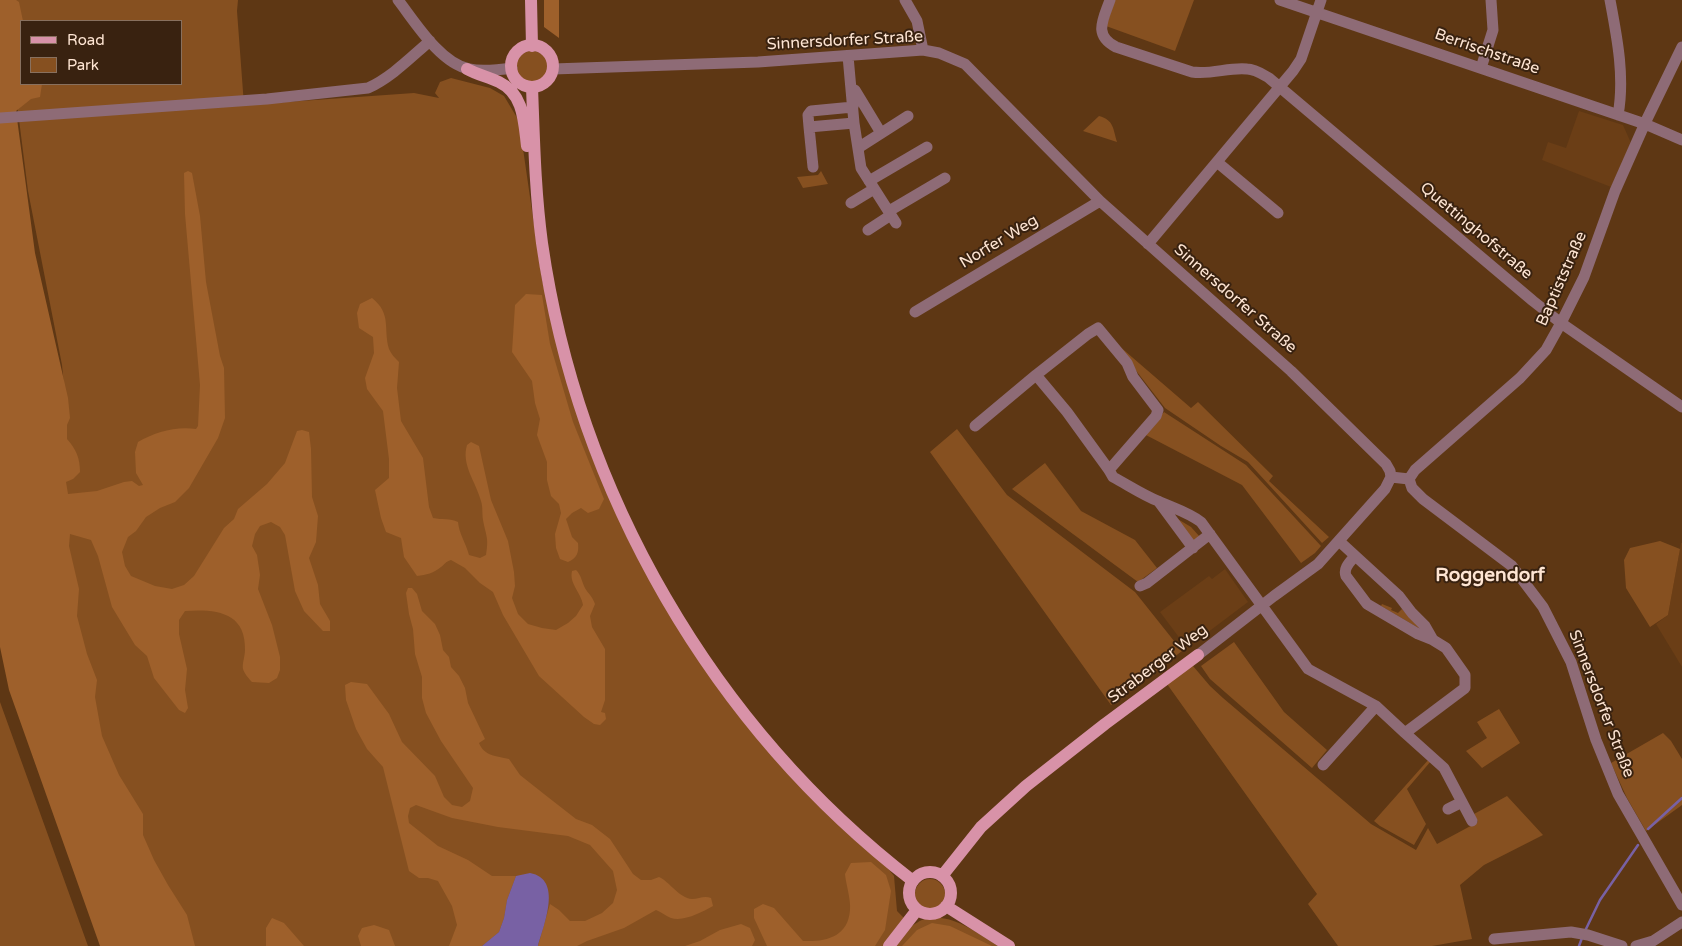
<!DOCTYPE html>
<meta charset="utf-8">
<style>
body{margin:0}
#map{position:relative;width:1682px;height:946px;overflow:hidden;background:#5e3714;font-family:"Varela Round",sans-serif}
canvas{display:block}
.legend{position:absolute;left:20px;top:20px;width:162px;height:65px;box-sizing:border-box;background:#392210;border:1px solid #88705e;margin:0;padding:6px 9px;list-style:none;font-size:15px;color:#fee5d3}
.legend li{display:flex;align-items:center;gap:10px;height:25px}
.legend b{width:25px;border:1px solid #88705e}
</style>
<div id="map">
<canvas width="1682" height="946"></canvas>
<ul class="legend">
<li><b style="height:6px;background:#d892a8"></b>Road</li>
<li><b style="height:14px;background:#865020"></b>Park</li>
</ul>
</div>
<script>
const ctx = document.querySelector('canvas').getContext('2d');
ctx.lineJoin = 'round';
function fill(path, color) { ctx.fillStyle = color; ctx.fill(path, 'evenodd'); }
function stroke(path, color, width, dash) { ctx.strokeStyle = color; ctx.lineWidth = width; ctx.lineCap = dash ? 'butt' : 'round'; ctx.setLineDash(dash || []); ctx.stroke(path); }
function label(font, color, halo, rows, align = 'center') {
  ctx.font = font + ' "Varela Round",sans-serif'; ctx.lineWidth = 4; ctx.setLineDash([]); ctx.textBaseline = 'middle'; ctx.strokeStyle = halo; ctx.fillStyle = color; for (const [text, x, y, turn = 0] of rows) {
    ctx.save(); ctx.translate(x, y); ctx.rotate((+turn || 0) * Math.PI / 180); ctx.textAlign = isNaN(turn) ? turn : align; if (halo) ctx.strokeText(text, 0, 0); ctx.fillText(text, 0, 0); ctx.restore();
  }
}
fill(new Path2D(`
 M 1579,111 L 1623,125 L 1631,143 L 1611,187 L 1542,160 L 1548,142 L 1566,148 Z
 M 1681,543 L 1682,543 L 1682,667 L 1656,624 L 1668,615 Z
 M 1225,569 L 1248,602 L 1187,648 L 1160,612 L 1209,576 L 1212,579 Z`), '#6b3e16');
fill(new Path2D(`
 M 4,0 L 238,0 L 237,11 L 244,105 L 414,93 L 439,98 L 435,93 L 440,82 L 451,78 L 490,88 L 504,96 L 519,121 L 542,280 L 569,386 L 591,455 L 627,537 L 690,648 L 734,708 L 807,794 L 886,866 L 894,876 L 897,911 L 912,926 C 915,924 919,921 922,920 C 950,911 975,932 998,946 L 177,946 L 97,745 L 66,571 L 66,407 L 62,365 L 28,191 ZM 21,21 L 181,21 L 181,84 L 21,84 Z
 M 1115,0 L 1194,0 L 1175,51 L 1106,26 Z
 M516 67a16 16 0 1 1 32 0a16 16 0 1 1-32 0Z
 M 1099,116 C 1114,120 1113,129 1117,142 L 1083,131 Z
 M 821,171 L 828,184 L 803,188 L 797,177 L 818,175 Z
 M 1118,345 L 1191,408 L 1198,402 L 1273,476 L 1269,481 L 1329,537 L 1322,543 L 1248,462 L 1221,446 L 1165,408 L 1117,346 Z
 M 1164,412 L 1246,465 L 1321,546 L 1315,553 L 1301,563 L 1242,485 L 1144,434 Z
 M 957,429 L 1007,495 L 1135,592 L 1182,651 L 1111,705 L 930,452 Z
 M 1045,463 L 1081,511 L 1135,540 L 1157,568 L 1138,582 L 1012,489 Z
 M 1176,518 L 1191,527 L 1200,537 L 1195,541 L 1191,540 Z
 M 1660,541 L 1680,549 L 1668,615 L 1650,627 L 1626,588 L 1624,560 L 1630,548 Z
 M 1382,604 L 1392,608 L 1391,610 L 1398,613 L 1402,609 L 1422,630 L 1381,606 Z
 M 1234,642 L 1284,712 L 1327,750 L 1312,768 L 1210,679 L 1201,666 Z
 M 1193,666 L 1210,686 L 1223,698 L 1371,824 L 1416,850 L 1428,828 L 1437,844 L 1478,822 L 1474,814 L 1507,796 L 1543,835 L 1484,865 L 1460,885 L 1472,939 L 1432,946 L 1338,946 L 1308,904 L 1317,894 L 1167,684 Z
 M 0,702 L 88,946 L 0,946 Z
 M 1499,709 L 1520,743 L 1482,768 L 1466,751 L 1487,738 L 1477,722 Z
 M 1663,733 L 1671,741 L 1682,759 L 1682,805 L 1646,831 L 1627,798 L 1611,763 Z
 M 1429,759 L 1431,761 L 1407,789 L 1426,824 L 1414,845 L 1380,826 L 1374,821 Z
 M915 894a15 15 0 1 1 30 0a15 15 0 1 1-30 0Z`), '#865020');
fill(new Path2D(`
 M 0,0 L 16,0 L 19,2 L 23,21 L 21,21 L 21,84 L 42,84 L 40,97 L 31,99 L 16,111 L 35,253 L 68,398 L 70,418 L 67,425 L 67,439 C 76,449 80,458 80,472 L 73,479 L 66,482 L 68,494 L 97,491 L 124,482 L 132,481 L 139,486 L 143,485 L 136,473 L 135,452 L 138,442 C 155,432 176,426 196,429 L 198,426 L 200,385 L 185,214 L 184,173 L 188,171 L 192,173 L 200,216 L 206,282 L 220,356 L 224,368 L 225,418 L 218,438 L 189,488 L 175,502 L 160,508 L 146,517 L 136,531 L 128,537 L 122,552 L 125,566 L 131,576 L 155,586 L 172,589 L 184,585 L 194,576 L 224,528 L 234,519 L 238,509 L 267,484 L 285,463 L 297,431 L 302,430 L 309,432 L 311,449 L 312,497 L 318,516 L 316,542 L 309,558 L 318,585 L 320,604 L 330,621 L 330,631 L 323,631 L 304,611 L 295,591 L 285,535 L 280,527 L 271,522 L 260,526 L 255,534 L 252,546 L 257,555 L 260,575 L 258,589 L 272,625 L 280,657 L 280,670 L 277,678 L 269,683 L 252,682 C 249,679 244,673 243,669 C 242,664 245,656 245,650 C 246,612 216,609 185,611 L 179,620 L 179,634 L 187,669 L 185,690 L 188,708 L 185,713 L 179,710 L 154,678 L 147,656 L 135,645 L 112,607 L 98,556 L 91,540 L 70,534 L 69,546 L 79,589 L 77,616 L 87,654 L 97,680 L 95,697 L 102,736 L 119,775 L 143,814 L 143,835 L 154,860 L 168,885 L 187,915 L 195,946 L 100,946 L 9,690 L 0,647 Z
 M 544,0 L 559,0 L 559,38 L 544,27 Z
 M 526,294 L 542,295 L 550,344 L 573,422 L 604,499 L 599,509 L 588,513 L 581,508 L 572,513 L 566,519 L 572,537 L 578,543 C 579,553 577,558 568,562 L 560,559 L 556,548 L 555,534 L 561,513 L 559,504 L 551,496 L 547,480 L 547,462 L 537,435 L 540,419 L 535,403 L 532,381 L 512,352 L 515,305 Z
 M 372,298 C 392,314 383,328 389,349 C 391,354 395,358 399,362 L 397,388 L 401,421 L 423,458 L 429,507 L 433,518 C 442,520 450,518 458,522 C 459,534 466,543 469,555 L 480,558 L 486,555 C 489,538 486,536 483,520 C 482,514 483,507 481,501 C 476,482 461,465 467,445 L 471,442 L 479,446 L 491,500 L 508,541 L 514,572 L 515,586 L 512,598 L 518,614 L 528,624 L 542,628 L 556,630 L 568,623 L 576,616 L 583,605 C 581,592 569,584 572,571 L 576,570 C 581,575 581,579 584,586 C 587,593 592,595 595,604 L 590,616 L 592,627 L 605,649 L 605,700 L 601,712 L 605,713 L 606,719 L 600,725 L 594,724 L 584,717 L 539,676 L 503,615 L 493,592 L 480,583 L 465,568 L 451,560 C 445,562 445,564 441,567 C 434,573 426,575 417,576 L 404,557 L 401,538 L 386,532 L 381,518 L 375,490 L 389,478 L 389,459 L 383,411 L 367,389 L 365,378 L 374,353 L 373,337 L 359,328 L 357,313 L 360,304 Z
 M 408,588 L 412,588 L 417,594 L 422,611 L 435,624 L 440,635 L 443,650 L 449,657 L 451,667 L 459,676 L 465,688 L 468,703 L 485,739 L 479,743 C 484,756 496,756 509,759 L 520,775 L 544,794 L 576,819 L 592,825 L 610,839 L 633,874 L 641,880 L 651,880 L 659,877 C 670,882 679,898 692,899 C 699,899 704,895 711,898 L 713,906 C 702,912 684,922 671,918 C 666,916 661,912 656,910 L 624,928 L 587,941 L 577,946 L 538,946 L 550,904 L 559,910 L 570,921 L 585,921 L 602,913 L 613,903 L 617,890 L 613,871 L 590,845 L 568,836 L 498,827 L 452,818 L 416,805 L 410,808 L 408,816 L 409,823 L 438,846 L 468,860 L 492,876 L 516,876 L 507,900 L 504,918 L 499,932 L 482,946 L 449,946 L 457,925 L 452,906 L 438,881 L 428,878 L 419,878 L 409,871 L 383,767 L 367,749 L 356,729 L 346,700 L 345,685 L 351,682 L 367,684 L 389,714 L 402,742 L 435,776 L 444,797 L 452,805 L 462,807 L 470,801 L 473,788 L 441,741 L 426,713 L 422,698 L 422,677 L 415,654 L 413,629 L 409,614 L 406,593 Z
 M 871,862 L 886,875 L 891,891 L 885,930 L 875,946 L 767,946 L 754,918 L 754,909 L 763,904 L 774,908 L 803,941 C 826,942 848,937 850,910 C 851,899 846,885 845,874 L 851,863 Z
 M 272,918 L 284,923 L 304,946 L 266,946 L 266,928 Z
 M 932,923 L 950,926 L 992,946 L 902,946 L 917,930 Z
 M 741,924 L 750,928 L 755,940 L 752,946 L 685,946 L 700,941 L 720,930 Z
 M 374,925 L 389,930 L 395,946 L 361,946 L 358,936 L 362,928 Z`), '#9e602b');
fill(new Path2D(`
 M 530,873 C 563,879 544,924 538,946 L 482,946 L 499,932 L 504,918 L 507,900 L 516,876 Z`), '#7861a4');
stroke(new Path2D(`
 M 1648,829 L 1682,798
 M 1585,931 L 1600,900 L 1638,845
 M 1579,946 L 1582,938`), '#7861a4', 2.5);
stroke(new Path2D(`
 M 398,0 C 415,22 440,63 469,69 C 483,72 498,70 512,68
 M 905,0 L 917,21 L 923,50
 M 1110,0 C 1103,20 1093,35 1116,47 L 1192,72 C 1211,75 1229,67 1247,69 C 1255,69 1262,74 1269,78 L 1533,301 L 1561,323 L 1682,407
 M 1280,0 L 1645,124 L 1682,140
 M 1610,0 C 1617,37 1625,77 1618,115
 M 848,56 L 854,123 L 861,168 L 896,223
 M 1481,68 L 1493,30 L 1491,0
 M 553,69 L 758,62 L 923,50 L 939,53 L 965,64 L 1100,201 L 1291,371 L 1386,464 L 1390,471 L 1391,477
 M 851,89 L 855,90 L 881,133
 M 853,107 L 811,111 L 808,115 L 809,127 L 854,123
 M 0,118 L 267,99 L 368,88 C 392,77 411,57 430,41
 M 809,127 L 813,167
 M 858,148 L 908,116
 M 1217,162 L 1278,213
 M 869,181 L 927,147
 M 851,203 L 874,189
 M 889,211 L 945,178
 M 868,230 L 891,215
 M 1148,244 L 1293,71 L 1301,59 L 1321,0
 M 915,312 L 1100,201
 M 975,426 L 1036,375
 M 1109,470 L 1156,416 L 1158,410 L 1133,377 L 1127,363 L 1098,328 L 1088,334 L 1036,375 L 1067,412 L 1109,470 L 1113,477 C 1128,485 1143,495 1158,501 C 1173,508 1188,512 1201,522 L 1308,669 L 1376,706 L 1323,765
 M 1391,477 L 1409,479 L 1412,488 L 1423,499 L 1512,566 L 1543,607 L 1571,662 L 1596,740 L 1618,794 L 1682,905
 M 1409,479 L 1415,470 L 1520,378 L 1546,350 L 1561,323 L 1584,277 L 1615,191 L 1646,121 L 1682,47
 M 1159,502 L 1193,548
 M 1339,541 L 1399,596 L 1412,613 L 1425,626 L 1433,640
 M 1355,556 C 1350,562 1343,568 1346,576 L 1367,604 L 1418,634 L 1433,640 L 1446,648 L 1465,675 L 1465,688 L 1405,733 L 1376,706
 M 1140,586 L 1147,583 L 1210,534
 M 1198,655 L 1274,596 L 1318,564 L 1385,489 L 1391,477
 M 1405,733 L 1444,768 L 1472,821
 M 1448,809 L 1462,802
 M 1494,939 L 1571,932 L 1588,935 L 1622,946
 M 1636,946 L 1653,941 L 1682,922`), '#8e6b76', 11);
stroke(new Path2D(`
 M 531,0 L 532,46
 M511 66a21 21 0 1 1 42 0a21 21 0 1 1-42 0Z
 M 467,69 C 478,75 489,77 499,82 C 524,94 524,122 527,146
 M 532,87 C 534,139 535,191 542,243 C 578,493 712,726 913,881
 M909 893a21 21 0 1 1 42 0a21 21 0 1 1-42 0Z
 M 942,876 L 981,827 L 1026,786 L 1105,724 L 1198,655
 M 946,906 L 1009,946
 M 889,946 L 917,910`), '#d892a8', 12);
label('16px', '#fee5d3', '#392210', [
 ["Sinnersdorfer Straße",845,41,-3],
 ["Berrischstraße",1487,52,19],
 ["Quettinghofstraße",1476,231,40],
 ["Norfer Weg",999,242,-31],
 ["Baptiststraße",1562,279,-66],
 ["Sinnersdorfer Straße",1235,299,41],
 ["Straberger Weg",1158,664,-37],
 ["Sinnersdorfer Straße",1601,704,69]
]);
label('bold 19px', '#fee5d3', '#392210', [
 ["Roggendorf",1490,576]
]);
</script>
